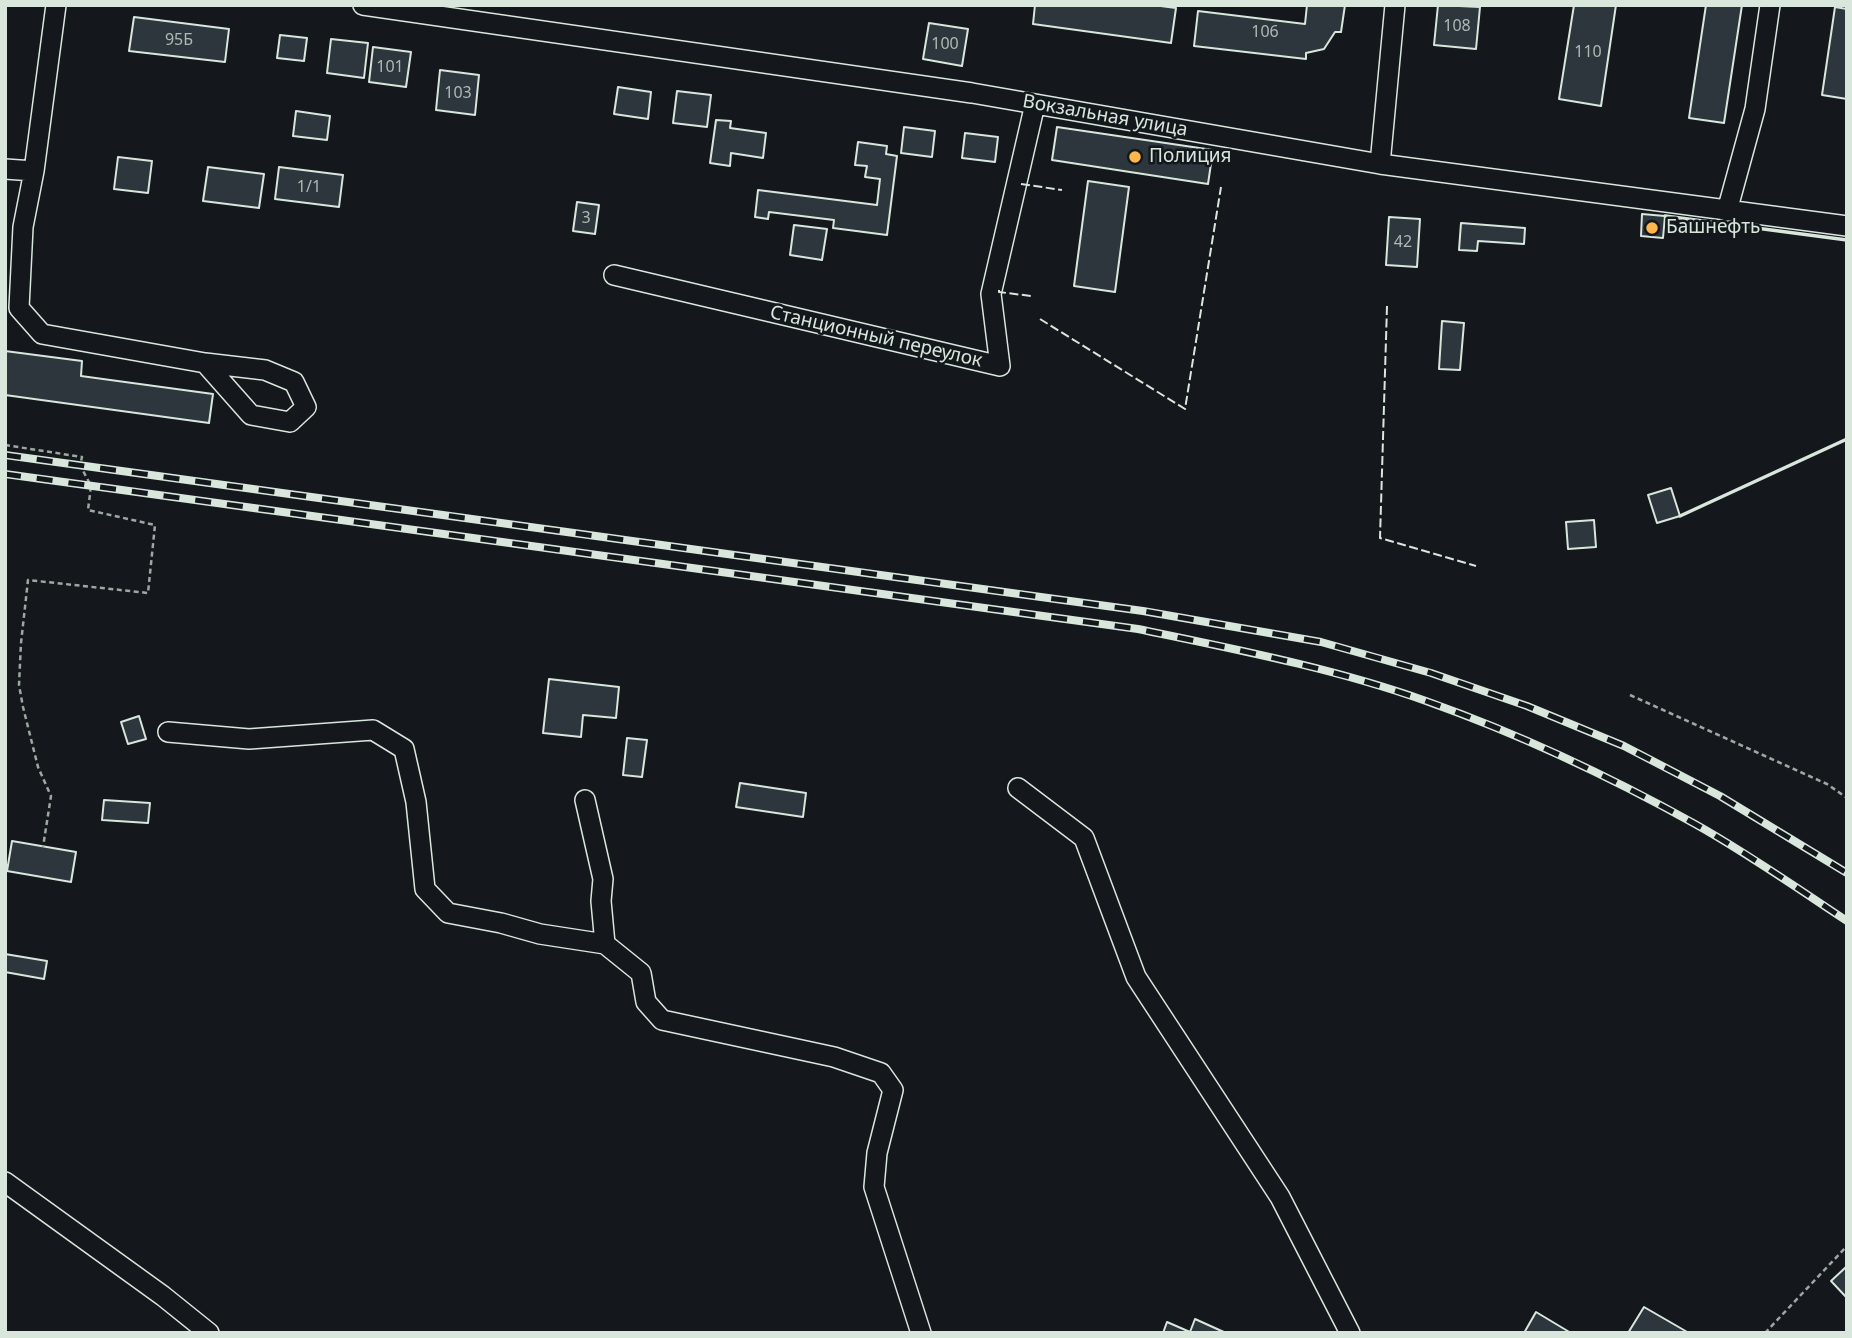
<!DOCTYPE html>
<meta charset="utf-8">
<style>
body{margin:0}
#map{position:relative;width:1852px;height:1338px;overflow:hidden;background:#14181c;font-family:"Noto Sans",sans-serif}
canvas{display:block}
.frame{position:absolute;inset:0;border:7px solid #d8e6dc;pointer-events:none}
</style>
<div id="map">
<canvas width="1852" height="1338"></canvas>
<div class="frame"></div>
</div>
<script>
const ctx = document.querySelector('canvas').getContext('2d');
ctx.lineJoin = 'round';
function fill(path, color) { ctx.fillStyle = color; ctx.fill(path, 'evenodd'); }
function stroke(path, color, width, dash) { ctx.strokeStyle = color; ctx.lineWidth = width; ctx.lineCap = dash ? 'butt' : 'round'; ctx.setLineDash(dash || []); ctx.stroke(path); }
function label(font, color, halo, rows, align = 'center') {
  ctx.font = font + ' "Noto Sans",sans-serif'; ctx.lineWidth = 5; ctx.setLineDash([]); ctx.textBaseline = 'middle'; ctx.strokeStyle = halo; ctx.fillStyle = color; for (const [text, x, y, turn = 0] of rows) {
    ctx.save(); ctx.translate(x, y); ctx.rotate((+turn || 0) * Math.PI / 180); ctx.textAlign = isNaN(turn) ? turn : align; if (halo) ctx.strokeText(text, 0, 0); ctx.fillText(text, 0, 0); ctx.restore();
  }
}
const building = new Path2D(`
 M 1035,5 L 1153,5 L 1176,8 L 1171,43 L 1033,24 Z
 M 1307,5 L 1345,5 L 1341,32 L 1335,32 L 1324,49 L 1306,53 L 1306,59 L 1194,46 L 1198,11 L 1305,24 Z
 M 1438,5 L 1480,7 L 1476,49 L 1434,45 Z
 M 1574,5 L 1616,5 L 1601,106 L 1559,99 Z
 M 1706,5 L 1742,5 L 1724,123 L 1689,118 Z
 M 1835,7 L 1847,9 L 1847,99 L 1822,95 Z
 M 134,17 L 229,29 L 225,62 L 129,51 Z
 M 929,23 L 968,29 L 962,66 L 923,59 Z
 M 280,35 L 307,38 L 304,61 L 277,58 Z
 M 331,39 L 368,43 L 364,78 L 327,73 Z
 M 373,47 L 411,52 L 406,87 L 369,82 Z
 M 440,70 L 479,75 L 475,115 L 436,110 Z
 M 618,87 L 651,92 L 648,119 L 614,114 Z
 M 677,91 L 711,95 L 707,127 L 673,123 Z
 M 296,111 L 330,116 L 327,140 L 293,136 Z
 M 716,120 L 731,121 L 730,128 L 766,133 L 763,158 L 731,153 L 730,166 L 710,163 Z
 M 904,127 L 935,131 L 932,157 L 901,153 Z
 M 1057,127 L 1213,150 L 1208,184 L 1052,160 Z
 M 965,133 L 998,137 L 995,162 L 962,158 Z
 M 858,142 L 887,146 L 886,154 L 897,156 L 887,235 L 833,228 L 834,220 L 769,212 L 768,219 L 755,217 L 758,190 L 877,205 L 880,179 L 865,177 L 867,166 L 855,165 Z
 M 118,157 L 152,161 L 148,193 L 114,189 Z
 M 208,167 L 264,174 L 259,208 L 203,201 Z
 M 279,167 L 343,175 L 339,207 L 275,199 Z
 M 1088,181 L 1129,187 L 1115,292 L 1074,286 Z
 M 577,202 L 599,205 L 595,234 L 573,231 Z
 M 1642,214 L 1665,216 L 1663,238 L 1641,236 Z
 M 1389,217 L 1420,219 L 1417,267 L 1386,265 Z
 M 1461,223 L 1525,228 L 1524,244 L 1478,241 L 1477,251 L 1459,250 Z
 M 794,225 L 827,229 L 822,260 L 790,255 Z
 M 1442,321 L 1464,323 L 1460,370 L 1439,369 Z
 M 5,351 L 82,361 L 81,376 L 213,394 L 209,423 L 5,395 Z
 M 1671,488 L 1680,516 L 1657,523 L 1648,495 Z
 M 1594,520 L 1596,547 L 1568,549 L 1566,522 Z
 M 549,679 L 619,687 L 616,718 L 583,715 L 581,737 L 543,733 Z
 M 139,716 L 146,739 L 128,744 L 121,722 Z
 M 627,738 L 647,740 L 642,777 L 623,775 Z
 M 740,783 L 806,793 L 803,817 L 736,807 Z
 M 104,800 L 150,803 L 148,823 L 102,820 Z
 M 12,841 L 76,852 L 71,882 L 7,871 Z
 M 5,954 L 47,961 L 44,979 L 5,972 Z
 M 1846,1267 L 1847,1267 L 1847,1298 L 1831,1281 Z
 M 1644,1307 L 1689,1333 L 1628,1333 Z
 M 1536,1312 L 1571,1333 L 1524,1333 Z
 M 1195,1319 L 1226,1333 L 1163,1333 L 1167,1322 L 1190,1332 Z`);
fill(building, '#2c363c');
stroke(building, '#d8e6dc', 2);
const minor = new Path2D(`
 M 363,5 L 972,93 L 1380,164 L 1847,226
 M 1380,164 L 1395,5
 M 5,169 L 34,171 L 56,5
 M 34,171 L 23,227 L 19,308 L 42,334 L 205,363 L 265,370 L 294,382 L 306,407 L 290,422 L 251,415 L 205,363
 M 1727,211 L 1755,109 L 1770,5
 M 614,275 L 1000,366 L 991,294 L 1035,104
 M 168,732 L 249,739 L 373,730 L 404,749 L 416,802 L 425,889 L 448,913 L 501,923 L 540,934 L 605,944 L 641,973 L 646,1002 L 662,1020 L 834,1057 L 881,1073 L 893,1090 L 877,1153 L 874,1187 L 921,1333
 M 1018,788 L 1084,838 L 1136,977 L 1280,1197 L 1350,1333
 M 585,800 L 603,879 L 601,901 L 605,944
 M 5,1182 L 163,1296 L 209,1333`);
stroke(minor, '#d8e6dc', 22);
stroke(new Path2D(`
 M 5,445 L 82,457 L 80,465 L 91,486 L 88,510 L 155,525 L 148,593 L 28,580 L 21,643 L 19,685 L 23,707 L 38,767 L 51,796 L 43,847
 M 1630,695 L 1827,784 L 1847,798
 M 1765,1333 L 1847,1246`), '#9da8a2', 2.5, [5, 3.5]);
stroke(minor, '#14181c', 19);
const rail = new Path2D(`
 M 5,455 L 1143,611 L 1321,642 L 1431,673 L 1527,706 L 1624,746 L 1720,796 L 1847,873
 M 5,474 L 1138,629 C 1234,649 1333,668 1426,701 C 1519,734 1609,776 1695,824 C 1747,853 1797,888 1847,921`);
stroke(rail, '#d8e6dc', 8);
stroke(rail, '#14181c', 5, [16]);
stroke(new Path2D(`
 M 1021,184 L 1062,190
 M 999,290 L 999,292 L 1031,296
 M 1387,306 L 1380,538 L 1476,566
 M 1040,319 L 1185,409 L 1221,187`), '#d8e6dc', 2, [9, 3.5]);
stroke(new Path2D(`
 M 1665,216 L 1847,240
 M 1680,516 L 1847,439`), '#d8e6dc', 3.5);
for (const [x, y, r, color] of [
 [1135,157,7,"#ffb74d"],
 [1652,228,7,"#ffb74d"]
]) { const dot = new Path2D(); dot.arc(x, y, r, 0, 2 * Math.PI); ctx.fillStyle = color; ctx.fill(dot); stroke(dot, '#14181c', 2.5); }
label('16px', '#adbab4', null, [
 ["108",1457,26],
 ["106",1265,32],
 ["95Б",179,40],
 ["100",945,44],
 ["110",1588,52],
 ["101",390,67],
 ["103",458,93],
 ["1/1",309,187],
 ["3",586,218],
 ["42",1403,242]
]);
label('19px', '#d8e6dc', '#14181c', [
 ["Вокзальная улица",1105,116,10],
 ["Станционный переулок",876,337,13]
]);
label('19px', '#d8e6dc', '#14181c', [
 ["Полиция",1149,157],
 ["Башнефть",1666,228]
], 'left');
</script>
